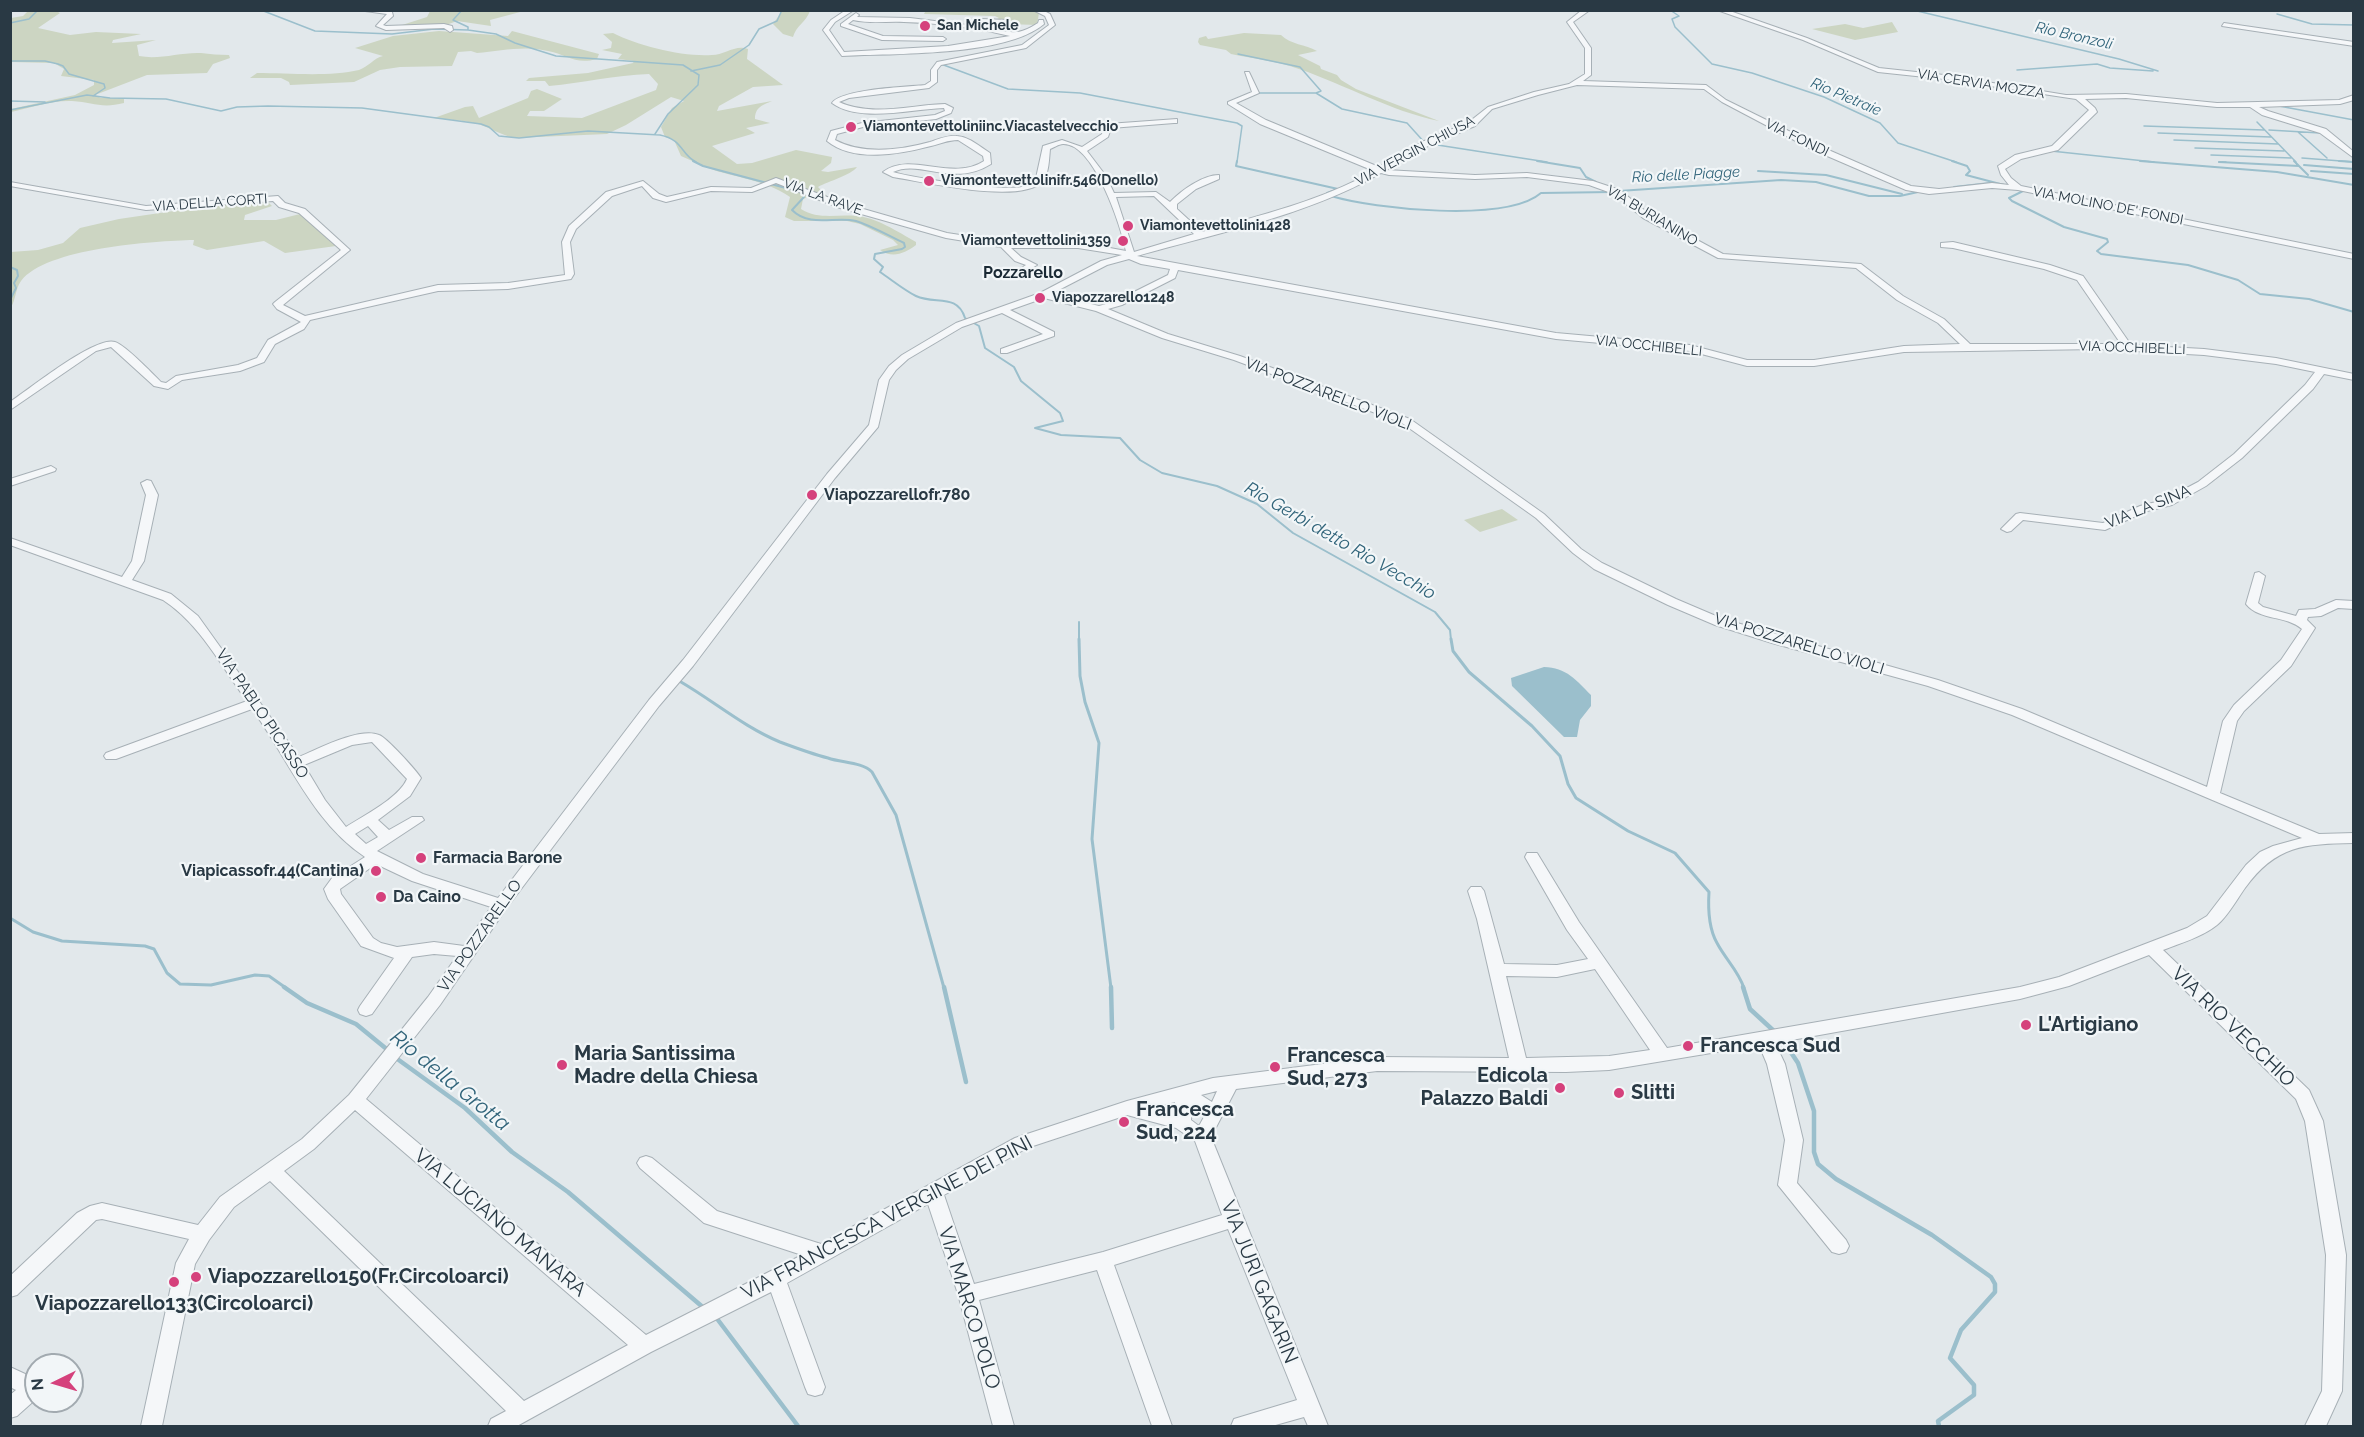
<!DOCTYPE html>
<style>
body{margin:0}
#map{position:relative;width:2364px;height:1437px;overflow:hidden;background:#e2e8eb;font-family:Raleway,sans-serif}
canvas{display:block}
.frame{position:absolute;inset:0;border:12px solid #293944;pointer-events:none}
.north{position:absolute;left:24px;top:1353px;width:60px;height:60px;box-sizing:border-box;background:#f2f6f8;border:2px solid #a2aab0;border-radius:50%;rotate:265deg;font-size:16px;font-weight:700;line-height:24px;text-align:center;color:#293944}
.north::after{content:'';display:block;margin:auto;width:21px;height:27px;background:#d5417c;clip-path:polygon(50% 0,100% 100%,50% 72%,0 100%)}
</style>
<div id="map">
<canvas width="2364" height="1437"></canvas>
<div class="frame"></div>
<div class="north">N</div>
</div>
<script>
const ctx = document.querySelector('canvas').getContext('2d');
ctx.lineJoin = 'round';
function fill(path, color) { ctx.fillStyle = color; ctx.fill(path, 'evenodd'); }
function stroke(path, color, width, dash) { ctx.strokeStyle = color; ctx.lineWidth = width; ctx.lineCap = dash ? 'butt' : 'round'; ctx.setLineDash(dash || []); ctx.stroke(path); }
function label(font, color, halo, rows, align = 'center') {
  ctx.font = font + ' Raleway,sans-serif'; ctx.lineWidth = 4.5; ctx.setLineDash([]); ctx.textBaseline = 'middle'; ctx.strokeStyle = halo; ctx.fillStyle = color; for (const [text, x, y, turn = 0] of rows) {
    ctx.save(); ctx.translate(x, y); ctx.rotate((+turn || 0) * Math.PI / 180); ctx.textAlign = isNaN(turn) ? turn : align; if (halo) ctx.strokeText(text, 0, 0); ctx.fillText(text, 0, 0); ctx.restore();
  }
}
fill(new Path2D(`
 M 29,10 L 56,11 L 60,13 L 38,28 L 70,35 L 96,32 L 141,34 L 113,40 L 112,43 L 156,40 L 137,45 L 139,56 C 160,60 180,52 201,53 C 210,54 219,55 229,55 L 230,58 L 213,64 L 207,73 L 147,75 L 95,95 L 101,98 L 124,98 L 124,103 C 101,109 93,102 72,101 C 52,100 29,108 11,112 L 11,109 L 75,95 L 94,85 L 94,80 L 61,76 L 64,69 L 54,63 L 11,62 L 11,18 L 23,16 Z
 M 926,10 L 1032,10 L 1039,13 L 1037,25 L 1007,24 L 1009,21 L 995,20 L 999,18 L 995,16 L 924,14 Z
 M 430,11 L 524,11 L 490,20 L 491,26 L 457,21 L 446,25 L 399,26 L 427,17 Z
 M 782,11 L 810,11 C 806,22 796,26 793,37 L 783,34 L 773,24 Z
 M 1892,22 L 1898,32 L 1855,40 L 1812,29 L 1845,24 L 1863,28 Z
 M 439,31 L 508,36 L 512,31 L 599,54 L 597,59 C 575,65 568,55 548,51 C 525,45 500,51 477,53 L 471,51 L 458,52 L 452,66 L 400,67 L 380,70 L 354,82 L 290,85 L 289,82 L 281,78 L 250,78 L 257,73 C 288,73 330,77 359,70 C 368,67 374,58 383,56 L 355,48 L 393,36 Z
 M 613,33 C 639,46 682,57 712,55 C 724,55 736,44 748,49 L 747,59 L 783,85 L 753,87 L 719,106 L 717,111 L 772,101 C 763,105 755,107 755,119 L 770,123 L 746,128 L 755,133 L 712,146 L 737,164 L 752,163 L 796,150 L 832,157 L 831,163 L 821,171 L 828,172 L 857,167 C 851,175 829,181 818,187 L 828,197 L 811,196 L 803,199 L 801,209 C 818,220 837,214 856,216 C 876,217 898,232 916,242 L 916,245 C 905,253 893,259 880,250 L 898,245 L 893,240 L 860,224 L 847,221 L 794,221 L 785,217 L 790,197 C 764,179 735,178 708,168 C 699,164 690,160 681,156 L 674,140 L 665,137 L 661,127 L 672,108 L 684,101 L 671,97 L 626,125 L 607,134 L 514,138 C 501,135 491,128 478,124 C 464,120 448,120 434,118 L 465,107 L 473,106 L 479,118 L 528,98 L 531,91 L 537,89 L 562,99 L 544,111 L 530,111 L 527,116 L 582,118 L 656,90 L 658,84 L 649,74 C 615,75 582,83 549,86 L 545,81 L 526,81 L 529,78 L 588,73 L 633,63 L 634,61 L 618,59 L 622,54 L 602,50 L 611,48 L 612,42 L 603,34 Z
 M 1244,33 L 1281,35 C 1291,45 1305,44 1317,51 L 1298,55 L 1320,66 L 1321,69 L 1337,75 L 1341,80 L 1356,89 L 1439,121 C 1390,111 1346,85 1299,69 C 1277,61 1254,59 1231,54 L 1226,50 L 1200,45 L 1198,42 L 1199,38 L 1206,36 L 1208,39 Z
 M 267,201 L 272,206 L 245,215 L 244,220 L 276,220 L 300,214 L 316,226 L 336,246 L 285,253 L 264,241 L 207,250 L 193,245 L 194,240 C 153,241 46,248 21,281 C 15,289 16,300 11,307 L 11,252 L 38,250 L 63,243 L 80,228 L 119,219 L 228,203 Z
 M 1502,509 L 1518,520 L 1480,532 L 1464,520 Z`), '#ccd5c2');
fill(new Path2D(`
 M 1544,667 C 1566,667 1577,681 1591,695 L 1591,706 L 1580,720 L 1577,737 L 1564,737 L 1512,686 L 1511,678 Z`), '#9bbfcc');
stroke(new Path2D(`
 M 261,10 L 315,31 L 392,34 L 434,29 L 468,30 L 496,34 L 515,43 L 556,56 L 683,65 L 699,75 L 698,85 L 668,114 L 655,134
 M 462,10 L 453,20 L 468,27 L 468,30
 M 1670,10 L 1679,16 L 1672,19 L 1675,27 L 1712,64 L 1752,73 L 1824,97 L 1880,123 L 1898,143 L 1956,162
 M 1913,10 L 2119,59 L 2158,71
 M 2277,14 L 2312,24 L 2354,25
 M 10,23 L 29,19 L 38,10
 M 1238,54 L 1300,67 L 1321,91 L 1316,93
 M 10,61 L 45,61 L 58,64 L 63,66 L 69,74 L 104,84 L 105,88 L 93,96
 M 941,64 L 1008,89 L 1080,93 L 1237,123 L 1242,126 L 1237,162
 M 2017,70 L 2097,64 L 2110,68 L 2153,71
 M 691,71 L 720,65 L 749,45 L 759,29 L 777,21 L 782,10
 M 1258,93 L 1316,93 L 1342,109 L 1407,123 L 1425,143
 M 10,101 L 45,102
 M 2279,106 L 2354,120
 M 10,110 L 87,95 L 110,98 L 166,99 L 221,111 L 237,107 L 268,106 L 362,108 L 481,124 L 489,127 L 499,136 L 519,138 L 588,131 L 660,135 C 684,140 680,154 696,162
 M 2257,122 L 2296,162
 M 2144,126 L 2264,130
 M 2269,130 L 2320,133
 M 2298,132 L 2327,158
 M 2158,133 L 2271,137
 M 2174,140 L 2278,144
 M 1431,144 L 1547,162
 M 2195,148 L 2284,151
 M 2051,151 L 2154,162
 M 2211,155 L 2291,158
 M 2302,158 L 2354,162
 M 2219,162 L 2226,162`), '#9bbfcc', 1.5);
stroke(new Path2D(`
 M 693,161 L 703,166 L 801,192 L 804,197 L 792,210 C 810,228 835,216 856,221 C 872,226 889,236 904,243 L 905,247 L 902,249 L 875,254 L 874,259 L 883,267 L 880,272 C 892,280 904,290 916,296 C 935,305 957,293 965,318 L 979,326 L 985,348 L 1014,367 L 1021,381 L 1060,413 L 1063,421 L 1035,428 L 1061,435 L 1120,438 L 1140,460 L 1162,473 L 1217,486 L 1257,504 L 1293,533 L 1435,612 L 1450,630 L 1451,640
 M 1237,161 L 1236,166 L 1338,189 L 1327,193
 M 1537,161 L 1580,168 L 1586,177 L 1596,182
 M 1952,161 L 1967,166 L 1970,171 L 1966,175 L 2004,185
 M 2140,161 L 2277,172 L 2354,185
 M 2294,161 L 2308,175
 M 2339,161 L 2354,162
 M 2219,162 L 2299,166
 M 2304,165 L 2354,169
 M 1758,171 L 1826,175 L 1902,194
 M 2311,171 L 2354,174
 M 1954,187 L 1990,183
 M 2016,189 L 2023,191 L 2009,198 L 2012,201 L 2064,227 L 2107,239 L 2108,242 L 2097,251 L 2101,254 L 2188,265 L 2238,280 L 2260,294 L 2309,299 L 2354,312
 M 1619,191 L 1781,180 L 1816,182 L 1869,196 L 1900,196 L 1918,192
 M 1331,196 C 1374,209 1506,223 1541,193 L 1612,192
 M 10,267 L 17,270 L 18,276 L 14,283 L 16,288 L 10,300
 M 1079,622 L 1079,640`), '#9bbfcc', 2);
stroke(new Path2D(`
 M 1079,639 L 1080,676 L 1085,702 L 1099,743 L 1092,839 L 1111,988
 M 1451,639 L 1453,651 L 1469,672 L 1532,726 L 1560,756 L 1568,784 L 1576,798 L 1628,831 L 1675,853 L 1709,892 C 1708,908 1709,929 1717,943 C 1726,960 1738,970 1744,988
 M 681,682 C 715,702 744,727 780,742 C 796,748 812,754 828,758 C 842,763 862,762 872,772 L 896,815 L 944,988
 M 10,918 L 33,932 L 62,941 L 145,946 L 154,949 L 167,973 L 180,984 L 211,985 L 255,975 L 269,976 L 286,988`), '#9bbfcc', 3);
stroke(new Path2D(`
 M 284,987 L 307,1003 L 356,1024 L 389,1051
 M 944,987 L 966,1082
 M 1111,987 L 1112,1028
 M 1743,987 L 1750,1009 L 1775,1032
 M 1782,1039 L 1798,1063 L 1814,1111 L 1814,1152 L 1818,1164 L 1836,1179 L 1932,1235 L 1991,1277 L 1995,1284 L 1995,1292 L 1961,1330 L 1950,1358 L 1974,1385 L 1974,1395 L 1938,1421 L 1939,1426
 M 396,1058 L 465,1108 L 512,1152 L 568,1192 L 705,1309
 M 715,1316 L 798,1426`), '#9bbfcc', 4.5);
const minor = new Path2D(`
 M 358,10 L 392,12 L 393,16 L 383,25 L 386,26 L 444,24 L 452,26 L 453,30 L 450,32 L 444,28 L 386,30 L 376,26 L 387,14 Z
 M 846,10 L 854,10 L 835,22 L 829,30 L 844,52 L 948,46 L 1010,36 C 978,28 937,23 904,22 C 887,21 871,24 853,20 L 848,24 L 883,36 L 943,37 L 946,39 L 943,41 L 882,40 L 841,26 L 841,24 L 856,13 L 859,15 L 857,17 L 910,18 L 992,28 L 1000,24 L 977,21 L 980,19 L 1008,20 L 1010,23 L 998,30 C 1016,34 1022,33 1038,23 L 1039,20 L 1043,20 L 1044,24 C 1005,57 893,53 842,56 L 823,30 L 831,20 Z
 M 1033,10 L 1042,10 L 1050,14 L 1055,25 L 1026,48 L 941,65 L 937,70 L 937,82 L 929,88 L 849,98 L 839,102 C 871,117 911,105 945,104 L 953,108 L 951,113 L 936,119 L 863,127 L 837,134 L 835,140 C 863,155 901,150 930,142 C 939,139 948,135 957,136 C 970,137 980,147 990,153 L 991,164 C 953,188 920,159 893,172 C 913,178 1008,193 1025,186 C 1029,185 1033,181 1036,178 L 1043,146 L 1062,140 L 1082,147 L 1102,134 L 1104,126 L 1108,124 L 1177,119 L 1177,123 L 1174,123 L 1111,128 L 1108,137 L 1087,151 L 1106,176 L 1114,193 L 1156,192 L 1170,202 C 1181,191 1202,175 1219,175 L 1219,179 L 1196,189 L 1177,204 L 1177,209 L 1202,232 C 1260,215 1321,201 1374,171 L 1260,124 L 1228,104 L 1228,102 L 1252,92 L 1245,72 L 1249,72 L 1259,93 L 1236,103 L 1266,120 L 1379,167 L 1422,142 L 1469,122 L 1488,107 L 1534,92 L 1569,84 L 1585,74 L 1585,48 L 1567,22 L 1582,10 L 1590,10 L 1573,22 L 1591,48 L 1591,75 L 1583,81 L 1706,85 L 1726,100 L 1817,145 L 1911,186 L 1939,189 L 1992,183 L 2009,185 L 2001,175 L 1998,166 L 2015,155 L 2052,146 L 2089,110 L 2076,99 L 1944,79 L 1878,72 L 1803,40 L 1717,10 L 1727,10 L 1807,38 L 1879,68 L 1944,75 L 2066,95 L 2126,94 L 2217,103 L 2339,100 L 2354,95 L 2354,100 L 2340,104 L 2259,107 L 2268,111 L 2326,129 L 2354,152 L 2354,158 L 2320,133 L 2262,115 L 2250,107 L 2217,107 L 2126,98 L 2085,99 L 2095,108 L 2097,112 L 2058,150 L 2021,159 L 2005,169 L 2011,178 L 2021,186 L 2354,254 L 2354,259 L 2018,190 L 1992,188 L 1929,194 L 1906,190 L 1811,149 L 1722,102 L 1704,89 L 1577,85 L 1538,95 L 1492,109 L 1475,126 L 1428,146 L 1386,170 L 1475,175 L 1527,173 L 1593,181 L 1620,190 L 1649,214 L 1723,254 L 1861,264 L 1903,296 L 1944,319 L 1970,344 L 2121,344 L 2077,280 L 2044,269 L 1953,248 L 1941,247 L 1941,243 L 1953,242 L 2050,265 L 2083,276 L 2131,345 L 2204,349 L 2276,358 L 2354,374 L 2354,380 L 2324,374 L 2313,389 L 2242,458 L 2206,486 L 2172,505 L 2147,511 L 2105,530 L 2023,520 L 2011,531 L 2007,532 L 2001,529 L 2016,514 L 2020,513 L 2103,523 L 2140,506 L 2164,500 L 2198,482 L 2234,454 L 2305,385 L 2315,372 L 2276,364 L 2204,355 L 2098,349 L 1904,352 L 1814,366 L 1747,366 L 1690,351 L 1556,339 L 1178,270 L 1175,278 L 1122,305 L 1108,309 L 1168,334 L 1240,356 L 1410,419 L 1544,514 L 1581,549 L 1602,563 L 1676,599 L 1723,619 L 1938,680 L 2022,709 L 2207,787 L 2223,721 L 2234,705 L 2281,660 L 2302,629 C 2286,615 2260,621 2246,604 L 2255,573 L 2259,572 L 2265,576 L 2258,603 L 2263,607 L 2296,616 L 2299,610 L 2315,609 L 2336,600 L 2354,601 L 2354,609 L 2338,608 L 2321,616 L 2308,617 L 2307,620 L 2315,628 L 2291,666 L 2244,711 L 2237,721 L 2220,793 L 2319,834 L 2354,833 L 2354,843 C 2304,844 2276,845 2245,888 C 2237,899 2228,916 2217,925 C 2202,937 2181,943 2163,950 L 2309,1090 L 2323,1121 L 2346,1255 L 2342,1391 L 2326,1426 L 2305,1426 L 2322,1391 L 2326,1255 L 2305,1121 L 2296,1099 L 2149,955 L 2069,986 L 2020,999 L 1775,1043 L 1785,1064 L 1803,1140 L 1797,1183 L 1846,1240 L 1849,1246 L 1846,1252 L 1839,1254 L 1832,1252 L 1778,1185 L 1785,1140 L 1767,1064 L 1759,1045 L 1609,1070 L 1566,1072 L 1377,1071 L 1236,1089 L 1211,1137 L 1328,1426 L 1308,1426 L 1304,1417 L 1272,1426 L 1231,1426 L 1234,1419 L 1297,1400 L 1228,1229 L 1114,1265 L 1172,1426 L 1152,1426 L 1097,1270 L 979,1300 L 1014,1426 L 993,1426 L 958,1294 L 928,1204 L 787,1283 L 825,1387 L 822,1394 L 815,1396 L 808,1394 L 805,1387 L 771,1292 L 651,1352 L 517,1426 L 488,1426 L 491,1419 L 506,1411 L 270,1181 L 234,1207 L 209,1240 L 195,1264 L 162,1426 L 141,1426 L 176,1263 L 189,1239 L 102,1219 L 96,1220 L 17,1295 L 10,1297 L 10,1276 L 77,1213 L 90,1206 L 102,1203 L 198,1225 L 220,1197 L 302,1139 L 349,1095 L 428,997 L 457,956 L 434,954 L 412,957 L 372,1014 L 366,1016 L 360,1014 L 358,1010 L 360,1006 L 394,958 L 361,946 L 328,899 L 324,889 L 332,878 L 365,857 C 312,822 288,758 252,709 L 116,759 L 106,759 L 104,756 L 106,753 L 247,701 C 221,666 200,624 163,600 L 10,545 L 10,538 L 122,577 L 132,561 L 146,495 L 141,483 L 147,480 L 151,481 L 158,495 L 144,561 L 132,580 L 171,594 L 198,616 L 299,757 C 318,749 359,727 379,735 C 386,737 416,770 421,778 L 410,796 L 378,820 L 389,830 L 412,817 L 422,817 L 424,820 L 377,851 L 423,874 L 498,898 L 649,700 L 683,660 L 827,474 L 869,425 L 879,380 L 889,366 L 902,355 L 956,323 L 1040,293 L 1101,261 L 1122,255 L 1078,248 L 1011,248 L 1021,257 L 1037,265 L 1018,276 L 1014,273 L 1026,265 L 1015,261 L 1001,247 L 946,238 L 840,208 L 776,183 L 752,192 L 711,191 L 666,202 L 653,198 L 642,186 L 612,196 L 576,229 L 570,242 L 574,274 L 571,279 L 508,289 L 438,291 L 310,320 L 304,329 L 275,344 L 264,362 L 240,371 L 182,380 L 168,389 L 154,386 L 111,347 L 96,351 L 10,410 L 10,402 C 28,390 96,335 115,342 C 125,345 152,373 161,382 L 166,383 L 176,376 L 238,365 L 257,358 L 268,340 L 301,322 L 277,309 L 273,304 L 275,302 L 341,250 L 299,213 L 279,207 L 273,201 L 146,210 L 10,186 L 10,182 L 146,206 L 278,196 L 285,203 L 305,209 L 350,250 L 283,305 L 305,316 L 438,285 L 508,283 L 565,275 L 562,242 L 569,226 L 606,192 L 643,181 L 659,194 L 667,197 L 711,187 L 751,188 L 776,178 L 846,204 L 947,233 L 1006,242 L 1078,242 L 1126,251 C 1121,226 1094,143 1063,144 C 1059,144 1053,148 1050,149 C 1049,159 1049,173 1043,181 C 1022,205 924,182 893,177 L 883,172 C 910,151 952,182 984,161 L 983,156 L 958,140 C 948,140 940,144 931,146 C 900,154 854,163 827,141 L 831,131 L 862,123 L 935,115 L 945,111 L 944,108 C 912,109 859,123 832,103 C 842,89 906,87 925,85 L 931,81 L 931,70 L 937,62 L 1022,45 L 1049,25 L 1045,16 ZM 1381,173 L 1389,175 L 1475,179 L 1527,177 L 1589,185 L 1614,194 L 1643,218 L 1718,258 L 1856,268 L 1897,300 L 1938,323 L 1960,344 L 1904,346 L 1814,360 L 1747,360 L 1690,345 L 1556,333 L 1137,256 C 1217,233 1309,215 1381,173 ZM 1154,196 L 1194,234 L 1134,252 L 1116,197 ZM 1129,259 L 1141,264 L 1170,269 L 1168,275 L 1116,301 L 1099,306 L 1051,294 L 1107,265 ZM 1044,298 L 1096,311 L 1162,338 L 1234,360 L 1402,423 L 1536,518 L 1573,553 L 1594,569 L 1668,605 L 1715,625 L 1772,643 L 1928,686 L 2012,715 L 2302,838 L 2273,846 L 2260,852 L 2246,865 L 2207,916 L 2187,928 L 2059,977 L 2020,987 L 1667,1048 L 1579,922 L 1537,853 L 1527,853 L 1525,857 L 1567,930 L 1588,959 L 1557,965 L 1504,964 L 1484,891 L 1481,887 L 1471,887 L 1468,891 L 1477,919 L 1509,1058 L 1377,1057 L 1213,1078 L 1127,1101 L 1015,1138 L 821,1244 L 717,1211 L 652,1158 L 646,1156 L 640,1158 L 637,1163 L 640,1168 L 704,1223 L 802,1255 L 646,1335 L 366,1099 L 440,1005 L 506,909 L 659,706 L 693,666 L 835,478 L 878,427 L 889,380 L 896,370 L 908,359 L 962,327 L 1002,313 L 1043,334 L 1001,349 L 1001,353 L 1007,353 L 1054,336 L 1054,332 L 1010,310 ZM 372,742 L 407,779 C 399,798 363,816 346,827 L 325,800 L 304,765 L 352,745 ZM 368,826 L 378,837 L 366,844 L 355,834 ZM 376,864 L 412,881 L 491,907 L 464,946 L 434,942 L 397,947 L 381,943 L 373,938 L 341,894 L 340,889 ZM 1595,969 L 1650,1050 L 1609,1056 L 1526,1058 L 1506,976 L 1557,977 ZM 1217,1091 L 1212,1102 L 1201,1095 ZM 1175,1102 L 1174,1113 L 1155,1107 ZM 1192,1107 L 1205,1115 L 1199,1126 L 1191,1120 ZM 355,1110 L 628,1345 L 524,1401 L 284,1171 L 314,1149 ZM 1127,1115 L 1176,1128 L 1195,1141 L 1222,1215 L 1103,1252 L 974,1284 L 944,1195 L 1027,1148 Z
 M 2224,23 L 2354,42 L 2354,46 L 2222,26 Z
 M 51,466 L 56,469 L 55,471 L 10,486 L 10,479 Z
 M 10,1367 L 36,1379 L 36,1399 L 17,1416 L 10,1418 L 10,1395 L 16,1390 L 10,1387 Z`);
stroke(minor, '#a7b0b6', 2);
fill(minor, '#f5f7f9');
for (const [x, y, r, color] of [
 [925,26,6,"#d5417c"],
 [851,127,6,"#d5417c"],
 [929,181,6,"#d5417c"],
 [1128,226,6,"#d5417c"],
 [1123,241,6,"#d5417c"],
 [1040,298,6,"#d5417c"],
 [812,495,6,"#d5417c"],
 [421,858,6,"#d5417c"],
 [376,871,6,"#d5417c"],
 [381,897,6,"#d5417c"],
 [2026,1025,6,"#d5417c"],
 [1688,1046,6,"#d5417c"],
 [562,1065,6,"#d5417c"],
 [1275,1067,6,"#d5417c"],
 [1560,1088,6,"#d5417c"],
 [1619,1093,6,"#d5417c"],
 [1124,1122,6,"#d5417c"],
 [196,1277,6,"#d5417c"],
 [174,1282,6,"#d5417c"]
]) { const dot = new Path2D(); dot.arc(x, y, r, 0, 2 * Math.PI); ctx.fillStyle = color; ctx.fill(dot); stroke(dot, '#f2f6f8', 2); }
label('bold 14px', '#293944', '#f2f6f8', [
 ["San Michele",937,26],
 ["Viamontevettoliniinc.Viacastelvecchio",863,127],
 ["Viamontevettolinifr.546(Donello)",941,181],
 ["Viamontevettolini1428",1140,226],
 ["Viamontevettolini1359",1111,241,"right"],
 ["Viapozzarello1248",1052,298]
], 'left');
label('14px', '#293944', '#f2f6f8', [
 ["VIA CERVIA MOZZA",1981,84,9],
 ["VIA FONDI",1797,138,26],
 ["VIA VERGIN CHIUSA",1415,151,-28],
 ["VIA LA RAVE",823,197,20],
 ["VIA DELLA CORTI",210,203,-4],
 ["VIA MOLINO DE' FONDI",2108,206,11],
 ["VIA BURIANINO",1652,216,31],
 ["VIA OCCHIBELLI",1649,346,6],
 ["VIA OCCHIBELLI",2132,348,2]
]);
label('italic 15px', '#31647a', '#f2f6f8', [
 ["Rio Bronzoli",2074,36,13],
 ["Rio Pietraie",1846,97,23],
 ["Rio delle Piagge",1686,175,-3]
]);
label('bold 16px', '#1b2a35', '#f2f6f8', [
 ["Pozzarello",1023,273]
]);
label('16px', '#293944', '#f2f6f8', [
 ["VIA POZZARELLO VIOLI",1328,394,21],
 ["VIA LA SINA",2148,507,-22],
 ["VIA POZZARELLO VIOLI",1799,644,17],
 ["VIA PABLO PICASSO",262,714,56],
 ["VIA POZZARELLO",480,936,-55]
]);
label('bold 16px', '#293944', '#f2f6f8', [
 ["Viapozzarellofr.780",824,495],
 ["Farmacia Barone",433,858],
 ["Viapicassofr.44(Cantina)",364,871,"right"],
 ["Da Caino",393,897]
], 'left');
label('italic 18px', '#31647a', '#f2f6f8', [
 ["Rio Gerbi detto Rio Vecchio",1340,541,30]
]);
label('bold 20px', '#293944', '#f2f6f8', [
 ["L'Artigiano",2038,1025],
 ["Francesca Sud",1700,1046],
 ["Maria Santissima",574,1054],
 ["Madre della Chiesa",574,1077],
 ["Francesca",1287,1056],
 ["Sud, 273",1287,1079],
 ["Edicola",1548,1076,"right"],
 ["Palazzo Baldi",1548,1099,"right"],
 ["Slitti",1631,1093],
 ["Francesca",1136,1110],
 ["Sud, 224",1136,1133],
 ["Viapozzarello150(Fr.Circoloarci)",208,1277],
 ["Viapozzarello133(Circoloarci)",174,1304,"center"]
], 'left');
label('20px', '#293944', '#f2f6f8', [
 ["VIA RIO VECCHIO",2233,1027,44],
 ["VIA FRANCESCA VERGINE DEI PINI",887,1218,-28],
 ["VIA LUCIANO MANARA",500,1223,40],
 ["VIA JURI GAGARIN",1259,1282,68],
 ["VIA MARCO POLO",969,1308,73]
]);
label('italic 21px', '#31647a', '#f2f6f8', [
 ["Rio della Grotta",450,1081,39]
]);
</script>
